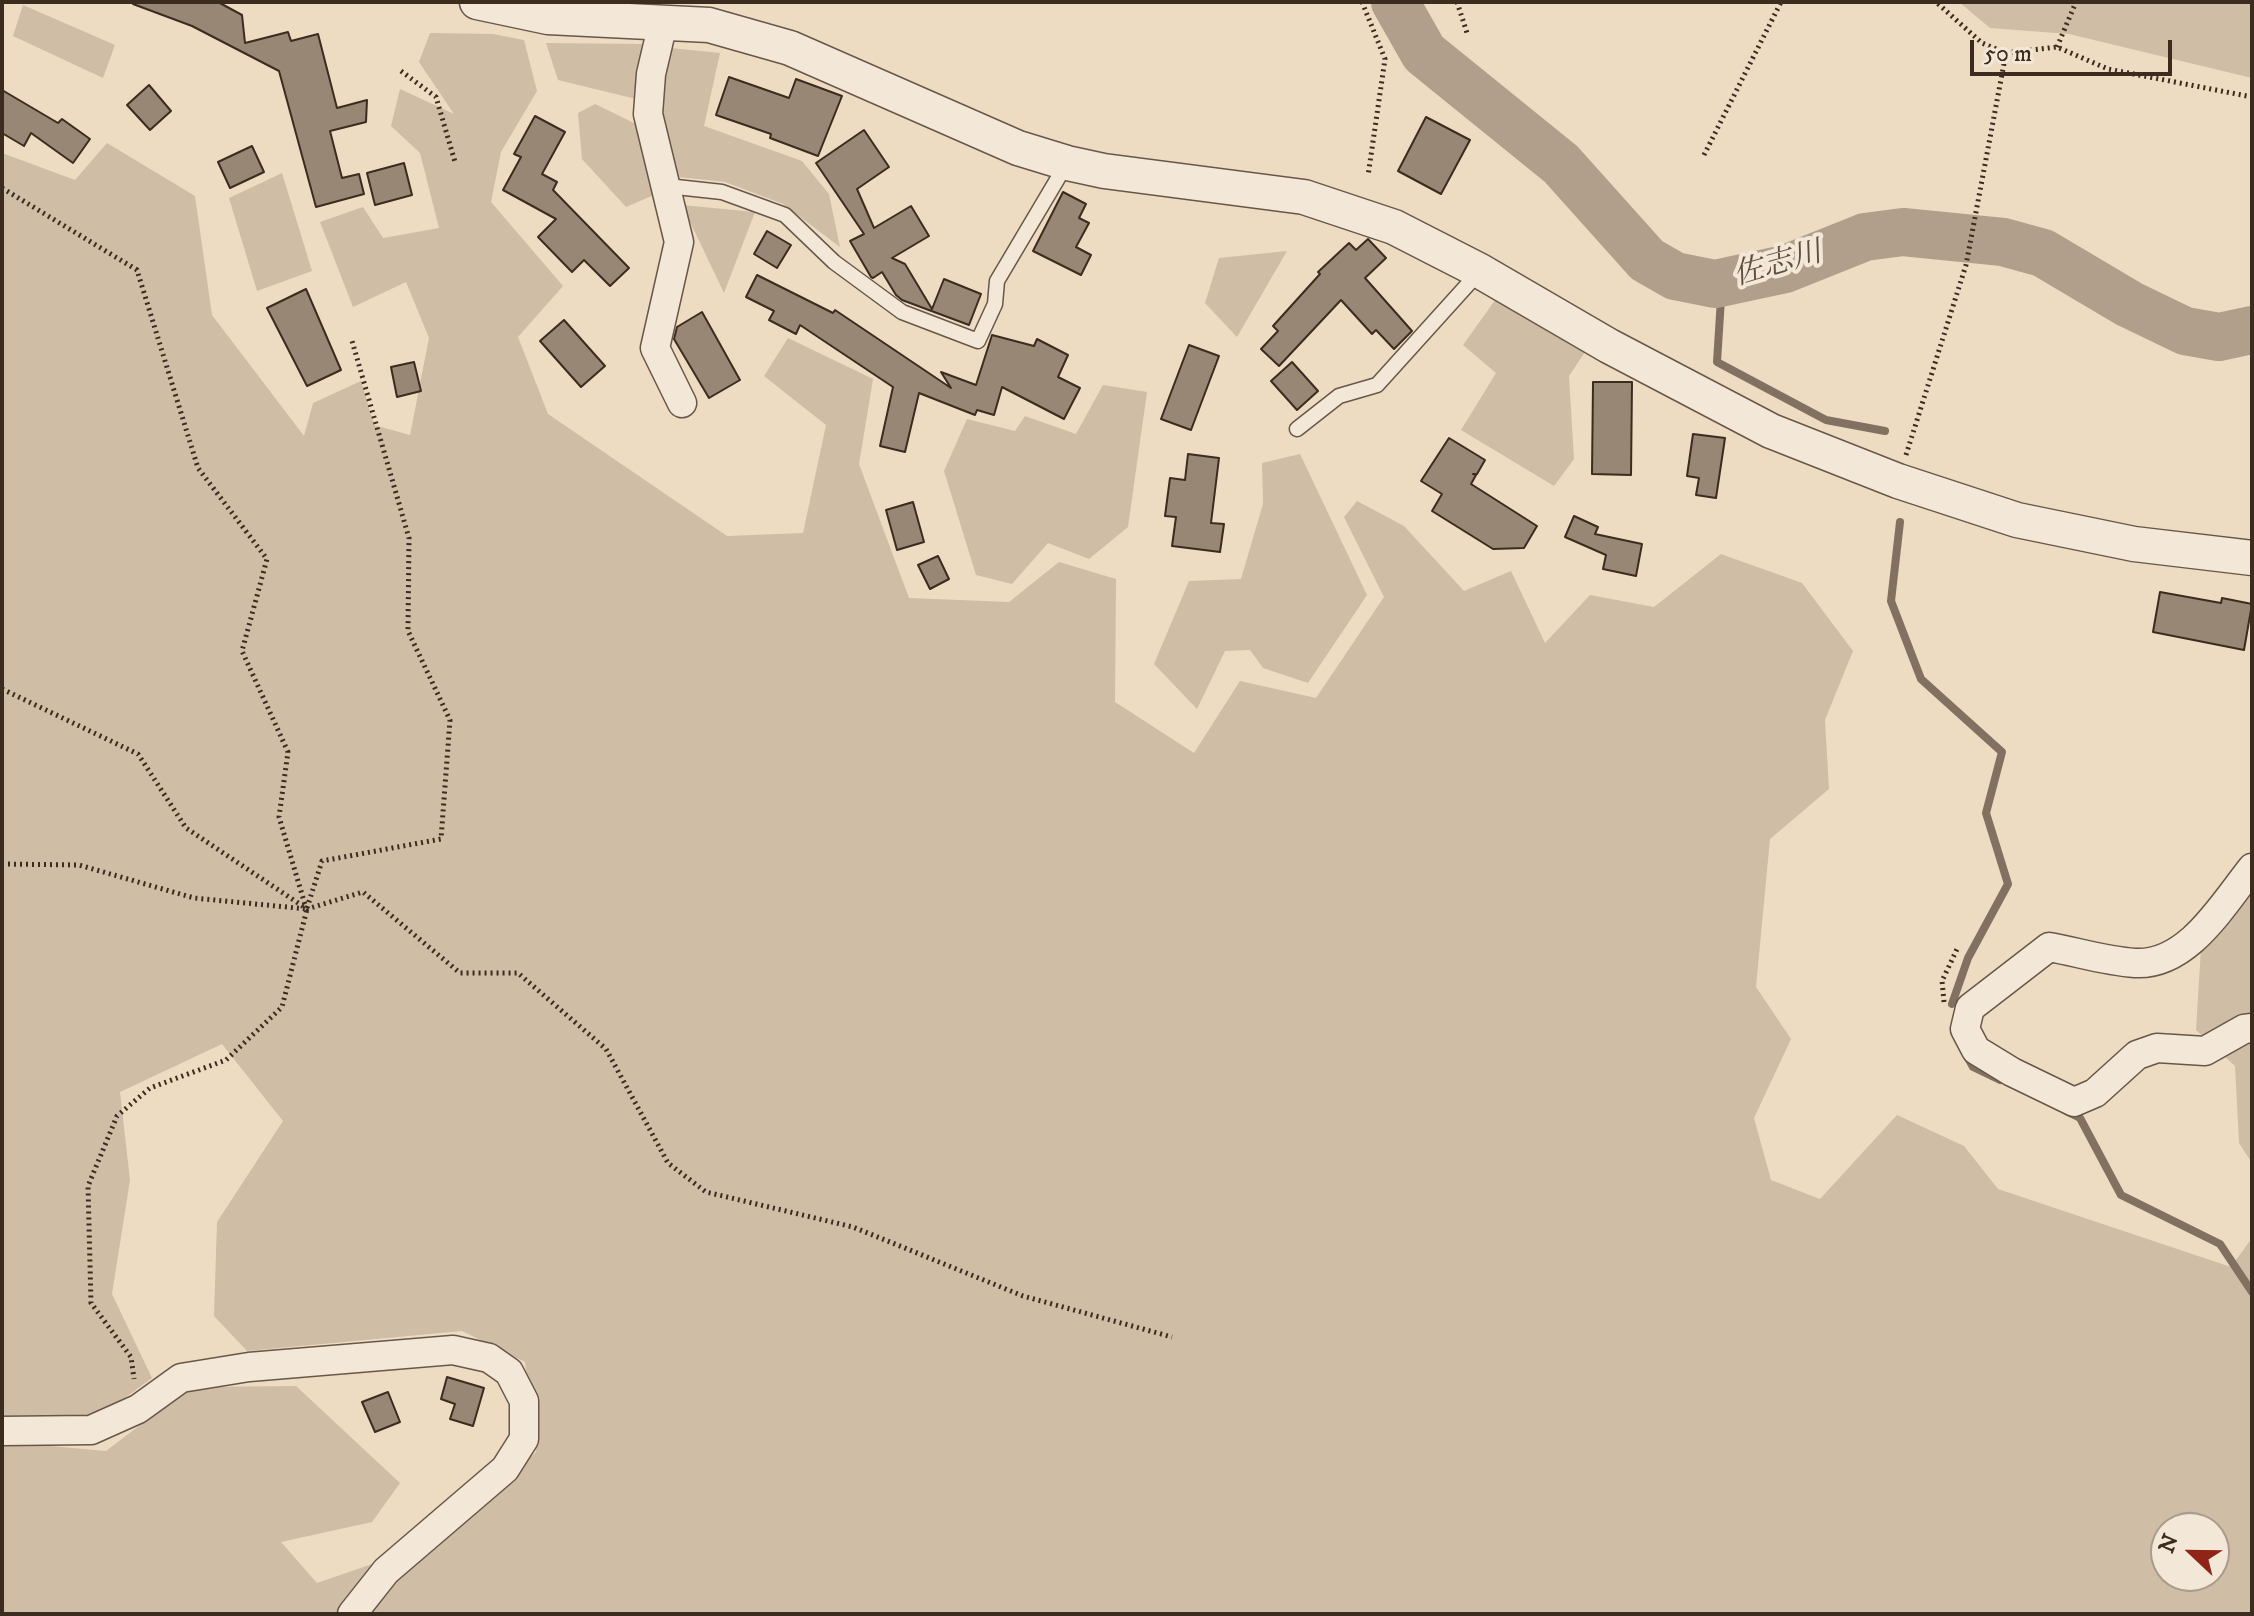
<!DOCTYPE html>
<meta charset="utf-8">
<style>
body{margin:0}
#map{position:relative;width:2254px;height:1616px;overflow:hidden;background:#eddbc2;font-family:"IM FELL DW Pica",serif}
canvas{display:block}
.frame{position:absolute;inset:0;border:4px solid #3c2b1f;pointer-events:none}
.north{position:absolute;left:2150px;top:1512px;width:80px;height:80px;box-sizing:border-box;background:#f3e8d7;border:2px solid #aa9c8d;border-radius:50%;rotate:292deg;font-size:22px;font-weight:700;line-height:32px;text-align:center;color:#3c2b1f}
.north::after{content:'';display:block;margin:auto;width:28px;height:36px;background:#8f2418;clip-path:polygon(50% 0,100% 100%,50% 72%,0 100%)}
.scale{position:absolute;left:1970px;top:40px;width:202px;height:36px;box-sizing:border-box;border:4px solid #3c2b1f;border-top:0;padding-left:10px;font-size:24px;line-height:28px;white-space:nowrap;color:#3c2b1f;-webkit-text-stroke:6px #f3e8d7;paint-order:stroke}
</style>
<div id="map">
<canvas width="2254" height="1616"></canvas>
<div class="frame"></div>
<div class="north">N</div>
<div class="scale">50 m</div>
</div>
<script>
const ctx = document.querySelector('canvas').getContext('2d');
ctx.lineJoin = 'round';
function fill(path, color) { ctx.fillStyle = color; ctx.fill(path, 'evenodd'); }
function stroke(path, color, width, dash) { ctx.strokeStyle = color; ctx.lineWidth = width; ctx.lineCap = dash ? 'butt' : 'round'; ctx.setLineDash(dash || []); ctx.stroke(path); }
function label(font, color, halo, rows, align = 'center') {
  ctx.font = font + ' "IM FELL DW Pica","Noto Serif JP",serif'; ctx.lineWidth = 8; ctx.setLineDash([]); ctx.textBaseline = 'middle'; ctx.strokeStyle = halo; ctx.fillStyle = color; for (const [text, x, y, turn = 0] of rows) {
    ctx.save(); ctx.translate(x, y); ctx.rotate((+turn || 0) * Math.PI / 180); ctx.textAlign = isNaN(turn) ? turn : align; if (halo) ctx.strokeText(text, 0, 0); ctx.fillText(text, 0, 0); ctx.restore();
  }
}
fill(new Path2D(`
 M 1959,2 L 2252,2 L 2252,78 L 2069,34 L 1990,28 Z
 M 23,5 L 115,45 L 103,78 L 13,36 Z
 M 430,33 L 493,34 L 524,40 L 537,91 L 501,152 L 491,202 L 563,286 L 518,337 L 548,414 L 727,536 L 803,533 L 826,425 L 764,376 L 788,338 L 873,379 L 859,464 L 909,598 L 1009,602 L 1059,562 L 1116,579 L 1115,702 L 1194,753 L 1240,681 L 1316,698 L 1384,597 L 1344,517 L 1357,501 L 1404,526 L 1464,591 L 1511,571 L 1545,643 L 1590,595 L 1654,607 L 1721,554 L 1802,583 L 1853,651 L 1825,720 L 1829,789 L 1770,839 L 1756,987 L 1791,1039 L 1754,1118 L 1771,1180 L 1820,1199 L 1897,1115 L 1964,1146 L 1998,1189 L 2231,1267 L 2252,1238 L 2252,1614 L 2,1614 L 2,1445 L 6,1442 L 106,1451 L 190,1387 L 296,1386 L 400,1483 L 372,1522 L 281,1542 L 317,1583 L 445,1539 L 536,1452 L 525,1362 L 462,1331 L 247,1351 L 214,1316 L 217,1222 L 283,1121 L 222,1044 L 120,1092 L 130,1180 L 112,1294 L 152,1378 L 103,1414 L 2,1427 L 2,153 L 75,180 L 107,143 L 195,196 L 212,315 L 304,436 L 313,403 L 361,381 L 374,425 L 410,435 L 429,338 L 406,282 L 353,307 L 320,222 L 363,207 L 383,238 L 439,228 L 420,153 L 391,126 L 400,89 L 454,114 L 419,62 ZM 2166,1528 L 2214,1528 L 2214,1576 L 2166,1576 Z
 M 546,43 L 643,44 L 636,99 L 558,80 Z
 M 671,48 L 720,53 L 704,126 L 802,161 L 829,194 L 840,247 L 783,204 L 725,182 L 678,177 L 656,123 Z
 M 595,104 L 636,124 L 654,195 L 626,207 L 582,159 L 578,113 Z
 M 282,173 L 312,271 L 257,291 L 229,198 Z
 M 682,205 L 755,212 L 724,293 Z
 M 1287,251 L 1237,337 L 1205,303 L 1219,258 Z
 M 1498,296 L 1589,346 L 1569,376 L 1574,459 L 1554,486 L 1461,430 L 1496,373 L 1463,345 Z
 M 1103,385 L 1147,392 L 1128,527 L 1089,559 L 1048,543 L 1012,584 L 976,575 L 944,471 L 967,419 L 1015,431 L 1025,416 L 1076,434 Z
 M 1300,454 L 1367,595 L 1308,683 L 1263,668 L 1250,650 L 1225,651 L 1197,709 L 1154,664 L 1189,581 L 1241,579 L 1263,504 L 1262,463 Z
 M 2252,888 L 2252,1163 L 2239,1143 L 2235,1066 L 2196,1030 L 2201,948 Z`), '#cfbda6');
stroke(new Path2D(`
 M 1715,284 L 1721,299 L 1717,362 L 1826,420 L 1885,431
 M 1900,522 L 1891,601 L 1921,679 L 2002,752 L 1986,813 L 2008,884 L 1968,958 L 1952,1004
 M 1967,1056 L 1973,1067 L 2000,1080
 M 2066,1111 L 2080,1118 L 2121,1195 L 2220,1244 L 2252,1292`), '#827160', 8);
stroke(new Path2D(`
 M 1395,2 L 1424,53 L 1561,164 L 1647,260 L 1675,276 L 1715,284 L 1785,269 L 1865,237 L 1903,232 L 2003,242 L 2043,253 L 2129,304 L 2185,331 L 2219,337 L 2252,330`), '#b19f8b', 48);
const building = new Path2D(`
 M 133,2 L 218,2 L 242,15 L 245,43 L 288,32 L 291,41 L 318,34 L 337,108 L 367,100 L 366,122 L 330,131 L 342,178 L 359,174 L 364,194 L 316,207 L 279,71 L 192,26 L 133,4 Z
 M 729,77 L 789,98 L 796,79 L 842,96 L 818,156 L 770,138 L 771,134 L 716,115 Z
 M 149,85 L 171,111 L 150,130 L 127,105 Z
 M 2,90 L 58,123 L 62,119 L 90,139 L 73,163 L 31,133 L 24,146 L 2,133 Z
 M 535,116 L 565,132 L 542,174 L 557,182 L 553,190 L 629,268 L 610,286 L 584,260 L 572,272 L 538,237 L 556,219 L 503,190 L 521,157 L 514,154 Z
 M 1426,117 L 1470,140 L 1441,194 L 1398,171 Z
 M 864,130 L 889,167 L 857,189 L 874,228 L 911,206 L 929,236 L 892,258 L 905,264 L 932,309 L 944,279 L 981,294 L 969,325 L 902,300 L 896,295 L 882,272 L 873,278 L 871,277 L 850,241 L 864,234 L 816,163 Z
 M 252,146 L 264,172 L 230,188 L 218,162 Z
 M 404,163 L 412,195 L 375,205 L 367,173 Z
 M 1063,192 L 1086,204 L 1079,218 L 1089,223 L 1076,247 L 1091,255 L 1081,275 L 1033,251 Z
 M 767,231 L 791,245 L 777,268 L 754,254 Z
 M 1368,239 L 1386,258 L 1365,278 L 1412,331 L 1394,349 L 1376,330 L 1372,334 L 1341,300 L 1279,366 L 1261,349 L 1278,331 L 1273,326 L 1320,274 L 1318,272 L 1349,243 L 1356,250 Z
 M 757,275 L 833,313 L 835,310 L 951,388 L 941,372 L 976,385 L 992,335 L 1034,346 L 1037,339 L 1068,355 L 1058,377 L 1080,388 L 1064,419 L 1002,387 L 994,415 L 977,410 L 975,415 L 919,393 L 905,452 L 880,446 L 893,387 L 800,325 L 796,334 L 769,320 L 774,311 L 746,297 Z
 M 306,289 L 341,370 L 307,386 L 267,308 Z
 M 702,312 L 740,380 L 709,398 L 674,339 L 677,327 Z
 M 564,320 L 605,366 L 581,387 L 540,341 Z
 M 1189,345 L 1219,356 L 1191,430 L 1161,419 Z
 M 414,362 L 421,391 L 397,397 L 391,367 Z
 M 1292,362 L 1318,391 L 1297,410 L 1271,381 Z
 M 1593,382 L 1632,382 L 1631,475 L 1592,474 Z
 M 1693,434 L 1725,438 L 1716,498 L 1696,495 L 1699,478 L 1687,476 Z
 M 1449,438 L 1485,460 L 1477,474 L 1473,474 L 1476,475 L 1471,484 L 1537,526 L 1524,548 L 1493,549 L 1432,511 L 1442,494 L 1421,481 Z
 M 1188,454 L 1219,458 L 1211,523 L 1224,524 L 1220,552 L 1172,546 L 1176,517 L 1165,516 L 1170,478 L 1185,480 Z
 M 913,502 L 924,542 L 897,550 L 886,510 Z
 M 1574,516 L 1598,527 L 1595,534 L 1642,544 L 1636,576 L 1603,569 L 1606,555 L 1565,537 Z
 M 938,556 L 949,579 L 930,589 L 918,565 Z
 M 2160,592 L 2221,603 L 2222,598 L 2252,604 L 2244,650 L 2153,632 Z
 M 447,1377 L 484,1388 L 473,1426 L 450,1419 L 455,1404 L 441,1399 Z
 M 388,1392 L 400,1422 L 375,1432 L 362,1402 Z`);
fill(building, '#988774');
stroke(building, '#3c2b1f', 2);
const service = new Path2D(`
 M 667,186 L 722,192 L 785,215 L 834,262 L 902,312 L 978,341 L 995,304 L 997,281 L 1067,163
 M 1297,429 L 1339,396 L 1377,385 L 1480,271`);
const minor = new Path2D(`
 M 663,23 L 651,74 L 648,114 L 679,242 L 655,348 L 682,403
 M 2252,868 C 2223,904 2188,966 2135,963 C 2106,961 2077,952 2049,947 L 1970,1008 L 1965,1029 L 1976,1050 L 2012,1072 L 2074,1102 L 2095,1093 L 2137,1055 L 2157,1048 L 2205,1051 L 2244,1029 L 2252,1028
 M 2,1431 L 91,1430 L 138,1409 L 181,1378 L 249,1367 L 453,1350 L 489,1358 L 509,1372 L 524,1401 L 524,1439 L 505,1469 L 386,1571 L 352,1614`);
const tertiary = new Path2D(`
 M 477,2 L 548,17 L 709,25 L 790,48 L 1018,148 L 1067,163 L 1104,171 L 1304,197 L 1394,227 L 1480,271 L 1609,346 L 1771,431 L 1898,481 L 2017,520 L 2134,544 L 2252,558`);
stroke(service, '#685748', 17);
stroke(minor, '#685748', 31);
stroke(tertiary, '#685748', 37);
stroke(new Path2D(`
 M 1362,2 L 1385,59 L 1368,176
 M 1457,2 L 1468,36
 M 2057,47 L 2076,2
 M 2006,53 L 2057,47 L 2108,69 L 2252,97
 M 401,71 L 436,97 L 455,162
 M 1704,155 L 1781,2
 M 2,188 L 137,270 L 198,468 L 267,559 L 242,651 L 288,752 L 279,817 L 306,908
 M 1906,455 L 1966,265 L 2006,53 L 1982,43 L 1936,2
 M 2,689 L 138,754 L 186,828 L 307,909 L 363,892 L 460,973 L 518,973 L 606,1049 L 668,1163 L 706,1192 L 853,1227 L 1023,1296 L 1172,1337
 M 2,864 L 79,865 L 194,898 L 307,909 L 282,1007 L 226,1060 L 150,1088 L 117,1116 L 88,1186 L 91,1303 L 131,1357 L 134,1379
 M 307,908 L 322,861 L 441,839 L 450,720 L 408,631 L 409,538 L 352,341
 M 1944,1002 L 1942,981 L 1958,947`), '#3c2b1f', 5, [2, 4]);
stroke(service, '#f3e8d7', 14);
stroke(minor, '#f3e8d7', 28);
stroke(tertiary, '#f3e8d7', 34);
label('italic 30px', '#5f4e3f', '#f3e8d7', [
 ["佐志川",1778,266,-16]
]);
</script>
